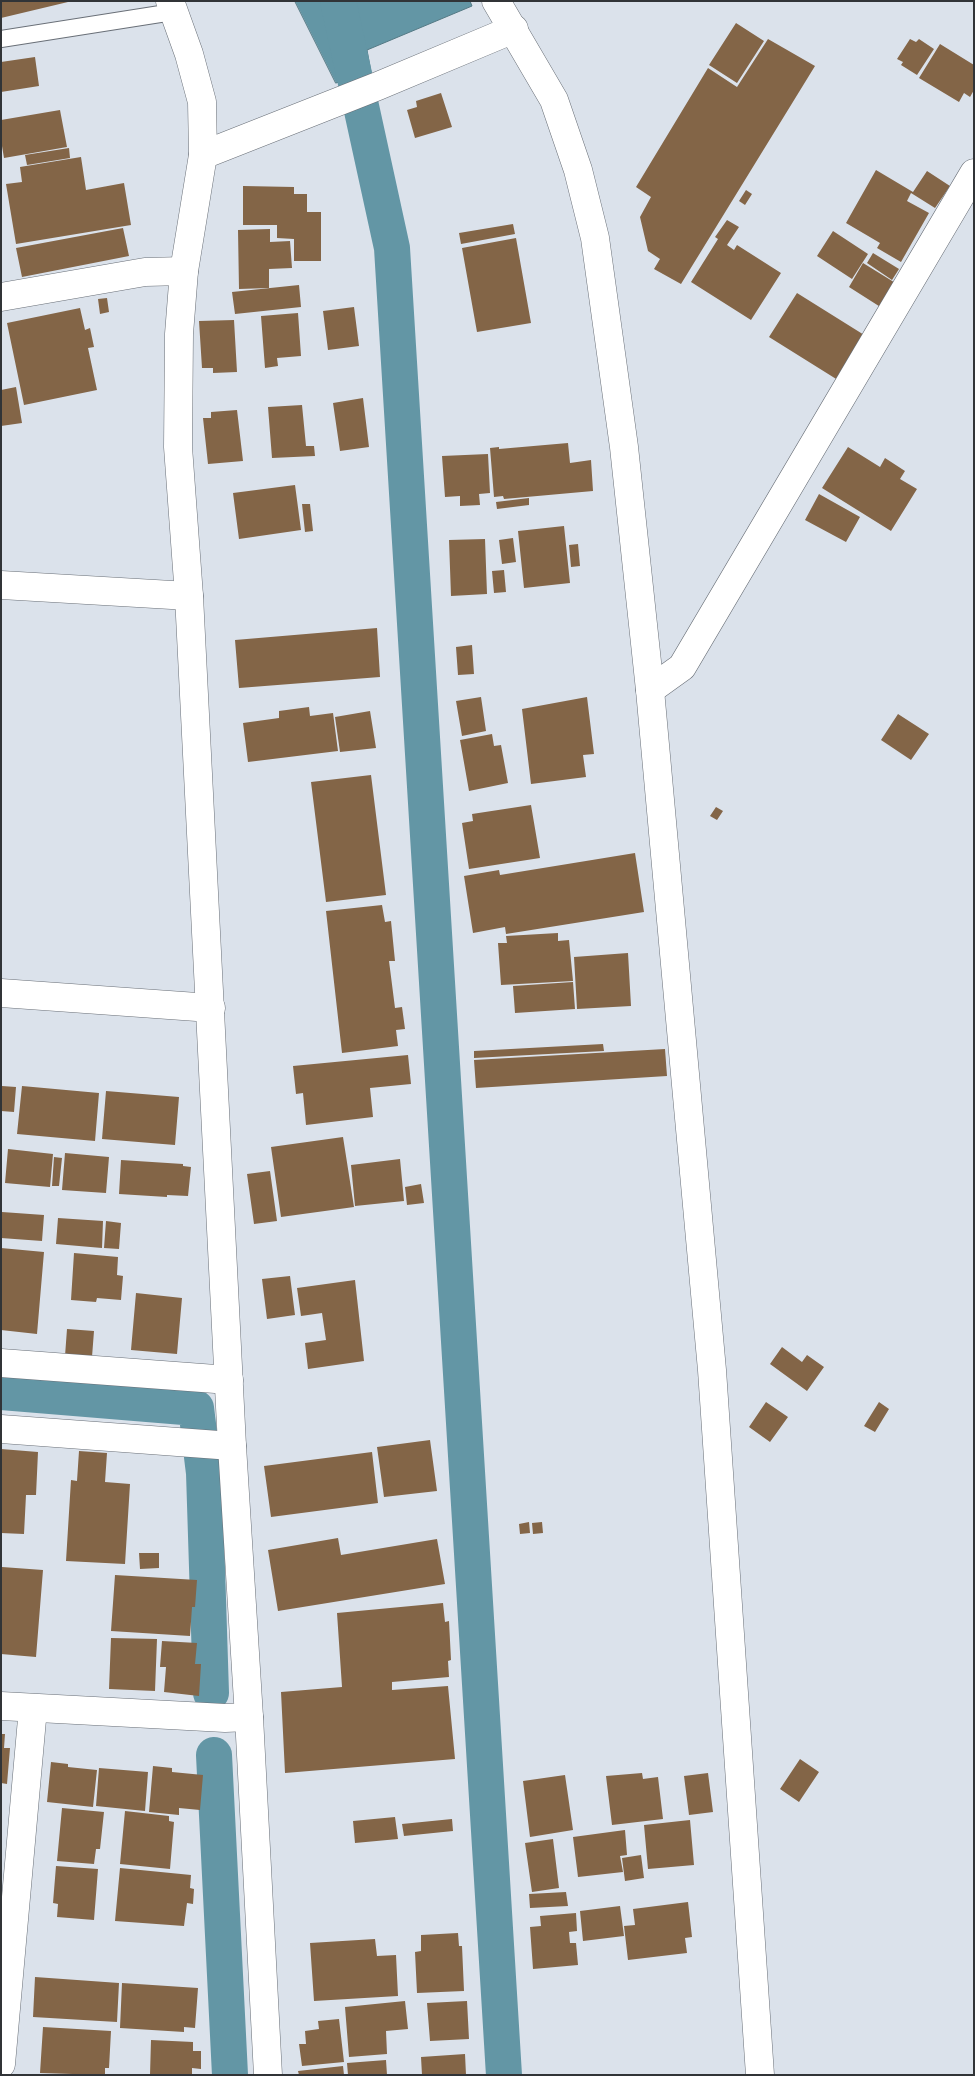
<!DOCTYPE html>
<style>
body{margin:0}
#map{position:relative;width:975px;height:2076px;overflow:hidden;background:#dbe2eb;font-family:Inter,sans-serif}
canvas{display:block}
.frame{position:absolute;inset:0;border:2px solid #313437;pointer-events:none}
</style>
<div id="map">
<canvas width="975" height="2076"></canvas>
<div class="frame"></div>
</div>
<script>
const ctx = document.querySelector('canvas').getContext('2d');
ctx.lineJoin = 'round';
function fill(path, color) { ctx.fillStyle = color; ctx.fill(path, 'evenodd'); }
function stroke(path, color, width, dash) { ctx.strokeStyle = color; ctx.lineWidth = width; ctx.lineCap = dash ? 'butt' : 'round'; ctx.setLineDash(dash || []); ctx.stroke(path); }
const water = new Path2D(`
 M 295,1 L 470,1 L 472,6 L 367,50 L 371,72 L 336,83 Z`);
fill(water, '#6396a5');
stroke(water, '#547984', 1);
stroke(new Path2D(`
 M 338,1 L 392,248 L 504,2075
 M 1,1392 L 196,1408 L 204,1473 L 211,1693
 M 214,1755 L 230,2075`), '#6396a5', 36);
fill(new Path2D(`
 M 1,1 L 68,1 L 68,2 L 1,18 Z
 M 736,23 L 764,41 L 737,83 L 709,65 Z
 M 768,39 L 815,66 L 681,284 L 654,269 L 660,259 L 648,251 L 640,217 L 651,197 L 636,187 L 708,68 L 737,87 Z
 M 910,39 L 916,42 L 919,39 L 934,49 L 917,75 L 901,65 L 903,62 L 897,59 Z
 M 940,44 L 974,65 L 974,90 L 970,97 L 964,93 L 959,102 L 919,78 Z
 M 35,57 L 39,86 L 1,92 L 1,62 Z
 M 441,93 L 452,127 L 415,138 L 407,110 L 417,107 L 416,101 Z
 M 60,110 L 67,147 L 4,158 L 1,140 L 1,120 Z
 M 69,148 L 70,158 L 27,165 L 25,155 Z
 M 81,157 L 86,190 L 124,183 L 131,225 L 16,244 L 6,184 L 22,182 L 20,167 Z
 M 876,170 L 913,192 L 927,171 L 950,186 L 935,208 L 911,193 L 907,201 L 929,213 L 901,262 L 877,248 L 880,243 L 846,223 Z
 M 243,186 L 294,187 L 294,194 L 307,194 L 307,212 L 321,212 L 321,261 L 294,261 L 294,239 L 277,238 L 277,225 L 243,225 Z
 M 746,190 L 752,194 L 745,205 L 739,201 Z
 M 727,220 L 739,227 L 727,245 L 734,250 L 737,245 L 781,273 L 751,320 L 691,282 L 718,239 L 715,237 Z
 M 513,224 L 515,234 L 461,244 L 459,233 Z
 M 123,228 L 129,256 L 22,277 L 16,248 Z
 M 270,229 L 270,242 L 290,241 L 292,268 L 269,269 L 269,288 L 239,289 L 238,230 Z
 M 833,231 L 868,254 L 852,279 L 817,256 Z
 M 516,238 L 531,323 L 477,332 L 462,248 Z
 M 873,253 L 899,269 L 892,280 L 867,263 Z
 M 863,263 L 897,284 L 882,308 L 849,287 Z
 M 299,285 L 301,307 L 235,314 L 232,292 Z
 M 797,293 L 869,338 L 841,382 L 769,337 Z
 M 107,298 L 109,312 L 100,314 L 98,299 Z
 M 354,307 L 359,346 L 328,350 L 323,311 Z
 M 80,308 L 85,330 L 90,328 L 94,347 L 88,348 L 97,390 L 24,405 L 7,323 Z
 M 298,313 L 301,356 L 277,358 L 278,366 L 265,368 L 261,316 Z
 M 234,320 L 237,372 L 213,373 L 213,368 L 202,368 L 199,321 Z
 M 16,387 L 22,423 L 1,426 L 1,390 Z
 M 363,398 L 369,447 L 340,451 L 333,403 Z
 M 302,405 L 306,446 L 314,446 L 315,456 L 272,458 L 268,407 Z
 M 237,410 L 243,461 L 208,464 L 203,418 L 211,418 L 211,412 Z
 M 568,443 L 570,463 L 591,460 L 593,491 L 504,499 L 503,496 L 494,497 L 490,448 L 499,447 L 499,449 Z
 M 848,447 L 880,467 L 885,458 L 905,471 L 900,479 L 917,489 L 891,531 L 822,488 Z
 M 488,454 L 490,493 L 479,494 L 480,505 L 460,506 L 460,496 L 445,497 L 442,456 Z
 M 295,485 L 301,530 L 239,539 L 233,493 Z
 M 819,494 L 860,517 L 846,542 L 805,520 Z
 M 529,498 L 529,505 L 497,509 L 496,502 Z
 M 302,504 L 310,504 L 313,531 L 305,532 Z
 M 564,526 L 570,583 L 524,588 L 518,531 Z
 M 513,538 L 516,562 L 502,564 L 499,540 Z
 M 485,539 L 487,594 L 451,596 L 449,540 Z
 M 578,544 L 580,566 L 571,567 L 569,545 Z
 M 504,570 L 506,592 L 494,593 L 492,571 Z
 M 377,628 L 380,677 L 239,688 L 235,640 Z
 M 472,645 L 474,674 L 458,675 L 456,647 Z
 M 481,697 L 486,731 L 462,736 L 456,701 Z
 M 587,697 L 594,754 L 583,755 L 586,777 L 531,784 L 522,709 Z
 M 309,707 L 310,716 L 333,713 L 338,751 L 248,762 L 243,723 L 279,718 L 279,711 Z
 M 370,711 L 376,748 L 340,752 L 335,717 Z
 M 898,714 L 929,734 L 911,760 L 881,740 Z
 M 492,734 L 494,746 L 501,745 L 508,783 L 469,791 L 460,740 Z
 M 371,775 L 386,895 L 326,902 L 311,782 Z
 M 531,805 L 540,858 L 469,869 L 462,823 L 473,821 L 472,814 Z
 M 716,807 L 723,811 L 717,820 L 710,816 Z
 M 635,853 L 644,912 L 506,934 L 505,927 L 473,933 L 464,876 L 499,870 L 500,875 Z
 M 382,905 L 385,922 L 391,921 L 395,961 L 389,961 L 395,1008 L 402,1007 L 405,1029 L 396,1030 L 398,1046 L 342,1053 L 326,911 Z
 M 558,933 L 558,941 L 569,940 L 573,981 L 501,985 L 498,943 L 507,943 L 506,936 Z
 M 628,953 L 631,1006 L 577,1009 L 574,957 Z
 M 573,982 L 575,1009 L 515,1013 L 513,986 Z
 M 603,1044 L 604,1051 L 474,1058 L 474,1051 Z
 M 665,1049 L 667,1076 L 476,1088 L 474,1060 Z
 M 408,1055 L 411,1084 L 370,1088 L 373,1117 L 306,1125 L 303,1093 L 296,1094 L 293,1066 Z
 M 2,1086 L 16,1087 L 14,1112 L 1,1111 Z
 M 22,1086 L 99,1093 L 95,1141 L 17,1134 Z
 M 106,1091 L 179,1097 L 175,1145 L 102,1139 Z
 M 343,1137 L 354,1207 L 281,1217 L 271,1147 Z
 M 8,1149 L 53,1154 L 50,1187 L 5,1183 Z
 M 65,1153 L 109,1157 L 106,1193 L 62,1190 Z
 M 54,1157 L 62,1158 L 59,1186 L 52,1186 Z
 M 400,1159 L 404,1201 L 355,1206 L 351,1165 Z
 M 121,1160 L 183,1164 L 183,1166 L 191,1167 L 188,1196 L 167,1195 L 167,1197 L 119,1194 Z
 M 270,1171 L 277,1221 L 254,1224 L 247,1174 Z
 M 421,1184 L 424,1203 L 407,1205 L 405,1187 Z
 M 2,1212 L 44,1215 L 42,1241 L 1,1238 Z
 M 58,1218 L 103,1221 L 102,1248 L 56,1244 Z
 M 106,1221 L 121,1223 L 119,1249 L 104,1248 Z
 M 1,1248 L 44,1252 L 37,1334 L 1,1330 Z
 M 74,1253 L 118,1257 L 117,1275 L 123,1276 L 121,1300 L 97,1298 L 96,1302 L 71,1300 Z
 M 290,1276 L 295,1315 L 267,1319 L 262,1279 Z
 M 355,1280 L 364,1361 L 308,1369 L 305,1343 L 326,1340 L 322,1313 L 301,1316 L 297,1288 Z
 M 136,1293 L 182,1298 L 177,1354 L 131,1350 Z
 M 67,1329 L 94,1331 L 92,1357 L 65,1356 Z
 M 782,1347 L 802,1362 L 807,1355 L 824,1367 L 807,1391 L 770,1364 Z
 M 766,1402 L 788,1417 L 770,1442 L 749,1427 Z
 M 879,1402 L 889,1409 L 875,1432 L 864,1426 Z
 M 430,1440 L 437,1491 L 384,1497 L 377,1447 Z
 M 1,1449 L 38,1452 L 36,1495 L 26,1495 L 24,1534 L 1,1533 Z
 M 79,1451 L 107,1453 L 105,1482 L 130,1484 L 125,1564 L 66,1561 L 71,1480 L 77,1481 Z
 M 372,1452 L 378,1503 L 271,1517 L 264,1466 Z
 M 529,1522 L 530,1533 L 520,1534 L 519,1524 Z
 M 542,1522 L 543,1533 L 533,1534 L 532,1523 Z
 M 338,1538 L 341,1555 L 437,1539 L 445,1584 L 278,1611 L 268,1550 Z
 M 139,1553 L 159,1553 L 159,1568 L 140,1569 Z
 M 2,1567 L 43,1570 L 36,1657 L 1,1654 Z
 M 115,1575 L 197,1580 L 195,1607 L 192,1607 L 190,1636 L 111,1631 Z
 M 443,1603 L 445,1622 L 449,1621 L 451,1660 L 448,1661 L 449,1677 L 392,1682 L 392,1690 L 448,1686 L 455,1759 L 285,1773 L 281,1692 L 342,1687 L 337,1613 Z
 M 111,1638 L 157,1639 L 155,1691 L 109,1689 Z
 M 162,1641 L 197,1643 L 195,1664 L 201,1664 L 199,1696 L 164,1692 L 166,1667 L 160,1667 Z
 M 1,1734 L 5,1734 L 4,1748 L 10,1748 L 7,1784 L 1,1783 Z
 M 800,1759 L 819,1772 L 799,1802 L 780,1789 Z
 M 51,1762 L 68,1764 L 68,1767 L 97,1770 L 93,1807 L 47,1802 Z
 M 153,1766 L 172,1768 L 172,1772 L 203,1775 L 200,1810 L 179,1808 L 179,1815 L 149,1812 Z
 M 99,1768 L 148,1772 L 145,1811 L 96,1806 Z
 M 642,1773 L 643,1779 L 658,1777 L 663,1819 L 612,1825 L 606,1776 Z
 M 708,1773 L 713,1812 L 689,1815 L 684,1776 Z
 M 565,1775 L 573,1830 L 530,1837 L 523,1781 Z
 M 62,1808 L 104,1812 L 100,1849 L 96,1849 L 94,1864 L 57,1861 Z
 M 125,1811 L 169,1816 L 169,1821 L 174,1822 L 170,1869 L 120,1864 Z
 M 395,1817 L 398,1839 L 355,1843 L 353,1821 Z
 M 452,1819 L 453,1831 L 404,1836 L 402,1824 Z
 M 690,1820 L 694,1865 L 648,1869 L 644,1825 Z
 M 625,1830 L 627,1855 L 620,1856 L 623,1872 L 578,1877 L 573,1837 Z
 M 553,1839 L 559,1888 L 532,1892 L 525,1843 Z
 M 641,1855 L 644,1878 L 625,1881 L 622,1858 Z
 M 56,1866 L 98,1869 L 94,1920 L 57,1917 L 58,1904 L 53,1903 Z
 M 120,1868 L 191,1875 L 190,1888 L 194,1889 L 193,1904 L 187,1903 L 184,1926 L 115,1921 Z
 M 566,1892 L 568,1906 L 530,1908 L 529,1894 Z
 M 688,1902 L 692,1937 L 685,1938 L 687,1953 L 628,1960 L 624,1926 L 635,1925 L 633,1909 Z
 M 620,1906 L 624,1936 L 583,1941 L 580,1911 Z
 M 576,1913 L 577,1931 L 569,1932 L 570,1943 L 576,1943 L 578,1965 L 533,1969 L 530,1927 L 541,1926 L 540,1916 Z
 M 458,1933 L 459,1946 L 462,1946 L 464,1991 L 417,1993 L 415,1952 L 421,1951 L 421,1935 Z
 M 375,1939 L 377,1956 L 396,1955 L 398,1996 L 314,2001 L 310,1943 Z
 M 35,1977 L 119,1983 L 117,2022 L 33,2017 Z
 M 122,1983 L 198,1988 L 195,2028 L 184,2027 L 184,2032 L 120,2028 Z
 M 405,2001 L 408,2029 L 386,2031 L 387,2054 L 349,2057 L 345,2007 Z
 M 467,2001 L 469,2039 L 430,2041 L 427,2003 Z
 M 339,2019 L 344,2062 L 302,2066 L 299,2044 L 306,2044 L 305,2031 L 319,2029 L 318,2021 Z
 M 43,2027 L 111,2031 L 109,2068 L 105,2068 L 105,2075 L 40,2073 Z
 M 151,2040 L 193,2042 L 193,2051 L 201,2051 L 201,2069 L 192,2068 L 192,2075 L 150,2075 Z
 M 465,2054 L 466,2075 L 422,2075 L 421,2057 Z
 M 386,2060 L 387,2075 L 348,2075 L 347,2063 Z
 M 343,2066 L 344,2075 L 299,2075 L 298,2071 Z`), '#836547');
const service = new Path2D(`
 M 1,39 L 173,12`);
const minor = new Path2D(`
 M 203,155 L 378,86 L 514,29
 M 1,297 L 145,272 L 184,271
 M 1,585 L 189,596
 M 650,690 L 682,667 L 974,173
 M 1,993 L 211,1008
 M 1,1363 L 229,1380
 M 1,1429 L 232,1446
 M 1,1706 L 225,1718 L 249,1717
 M 1,2064 L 33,1708`);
const tertiary = new Path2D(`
 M 170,1 L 189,54 L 202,102 L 203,155 L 184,271 L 179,334 L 178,447 L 189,596 L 232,1446 L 249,1717 L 268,2075
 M 496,1 L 554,100 L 578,170 L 595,238 L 624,447 L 650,690 L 712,1370 L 760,2075`);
stroke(service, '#696f77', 18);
stroke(minor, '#696f77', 29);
stroke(tertiary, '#696f77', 29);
stroke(service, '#fff', 16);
stroke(minor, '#fff', 28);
stroke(tertiary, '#fff', 28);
</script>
